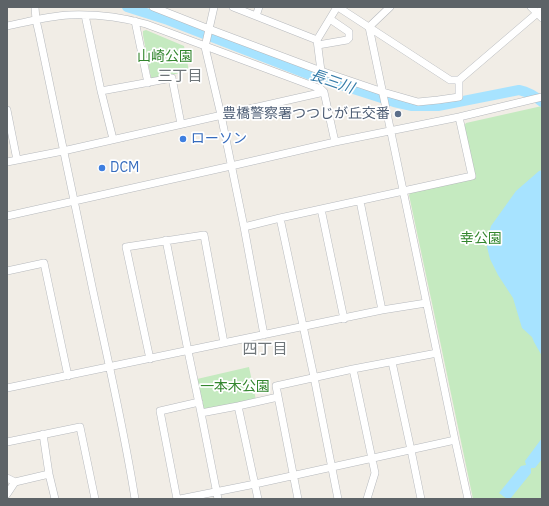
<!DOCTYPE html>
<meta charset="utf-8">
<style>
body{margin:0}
#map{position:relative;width:549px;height:506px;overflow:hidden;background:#f1ede6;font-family:"IBM Plex Sans",sans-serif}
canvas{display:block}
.frame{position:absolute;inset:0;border:8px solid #5d6367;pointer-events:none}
</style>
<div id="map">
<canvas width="549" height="506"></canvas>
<div class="frame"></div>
</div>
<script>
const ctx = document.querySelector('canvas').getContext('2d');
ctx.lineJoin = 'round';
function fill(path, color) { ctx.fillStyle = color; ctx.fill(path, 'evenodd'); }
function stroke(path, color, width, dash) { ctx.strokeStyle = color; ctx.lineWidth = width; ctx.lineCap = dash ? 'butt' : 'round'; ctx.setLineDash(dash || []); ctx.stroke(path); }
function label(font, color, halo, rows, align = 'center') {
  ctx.font = font + ' "IBM Plex Sans","Noto Sans JP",sans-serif'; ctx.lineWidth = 3.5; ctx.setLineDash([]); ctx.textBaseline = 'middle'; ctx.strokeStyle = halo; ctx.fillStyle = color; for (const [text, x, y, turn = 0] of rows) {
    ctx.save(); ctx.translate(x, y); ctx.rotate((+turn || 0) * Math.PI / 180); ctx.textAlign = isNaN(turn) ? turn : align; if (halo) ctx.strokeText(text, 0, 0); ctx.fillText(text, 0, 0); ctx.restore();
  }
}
fill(new Path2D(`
 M 146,30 L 184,46 L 189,71 L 153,79 L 151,78 L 143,35 L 143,31 Z
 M 542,106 L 542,499 L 473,499 L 440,341 L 409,195 L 411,192 L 476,178 L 464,126 L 466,123 Z
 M 249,367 L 256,400 L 204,410 L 197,379 Z`), '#c5eac0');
fill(new Path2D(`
 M 542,170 L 542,356 L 534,342 L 532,337 L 522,328 L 513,298 L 498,275 L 490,259 L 487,247 L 487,242 L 489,233 L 491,226 L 516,191 L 539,171 Z
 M 542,438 L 542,459 L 535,468 L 531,468 L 531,473 L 510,499 L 507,499 L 499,493 L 521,466 L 526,465 L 525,461 Z`), '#a7e3ff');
stroke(new Path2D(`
 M 127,7 L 168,20 L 313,76 L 394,102 L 412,106 L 438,106 L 519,90 C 529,92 535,96 542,102`), '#a7e3ff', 10);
const minor = new Path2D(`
 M 35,7 L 36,20 L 39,33 C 57,119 75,205 93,291 C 108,360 124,429 135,499
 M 153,7 L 209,29 L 321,71 L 383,92 L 418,102 L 438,100 L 459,97 L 459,80
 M 214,7 L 205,47 L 221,115 L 244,227 L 264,335
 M 233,7 L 317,40
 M 338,7 L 450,80 L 459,80 L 542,9
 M 390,7 L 369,27 L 432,329 L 455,440 L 468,499
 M 531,7 L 542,18
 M 85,15 L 101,91 L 113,139
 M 256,16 L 259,7
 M 135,21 L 148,83
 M 7,26 C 27,22 48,16 69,15 C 95,14 121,17 146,24 L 321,89 L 324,92 L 335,142
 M 318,45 L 347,40 L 349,38 L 349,32 L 330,19
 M 321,71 L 317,40 L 337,7
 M 101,91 L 172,78 L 181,124
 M 7,110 L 17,160
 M 7,162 L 63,151 L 324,92
 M 360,201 L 382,310
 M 321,209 L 344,319
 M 7,216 L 231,166 L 335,142 L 459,117 L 542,97
 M 280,218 L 314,377 L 338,499
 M 244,227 L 280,218 L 472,176 L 459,117
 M 166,240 L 188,351 L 201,413 L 218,499
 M 7,271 L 44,263 L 68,376
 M 150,359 L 126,247 L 204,235 L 224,343
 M 392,362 L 411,450 L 421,499
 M 353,369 L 375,473 L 367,499
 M 7,388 L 382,310 L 426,303
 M 238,406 L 258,499
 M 201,413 L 238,406 L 278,397
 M 43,434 L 49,474 L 55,499
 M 7,442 L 80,427 L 95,499
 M 7,478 L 15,482 L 49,474
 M 7,494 L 15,482
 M 177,499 L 160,411 L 199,402
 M 180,499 L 255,484 L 455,440
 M 298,499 L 276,386 L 353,369 L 437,353`);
stroke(minor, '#b6b9bd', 8);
stroke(minor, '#fff', 7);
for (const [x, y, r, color] of [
 [398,114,4,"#5c6f8a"],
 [183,139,4,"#3f7fe0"],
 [102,168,4,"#3f7fe0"]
]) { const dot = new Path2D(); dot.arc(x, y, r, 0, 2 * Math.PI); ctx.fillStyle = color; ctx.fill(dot); stroke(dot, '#fff', 1.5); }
label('14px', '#33862e', '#fff', [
 ["山崎公園",165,57],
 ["幸公園",481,239],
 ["一本木公園",235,387]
]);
label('14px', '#4e5e75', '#fff', [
 ["豊橋警察署つつじが丘交番",390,114]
], 'right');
label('14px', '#366cbe', '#fff', [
 ["ローソン",191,139],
 ["DCM",110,168]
], 'left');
label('15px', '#6e7579', '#fff', [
 ["三丁目",180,77],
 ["四丁目",265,350]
]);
label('italic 15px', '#357ba8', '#fff', [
 ["長三川",332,82,19]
]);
</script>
